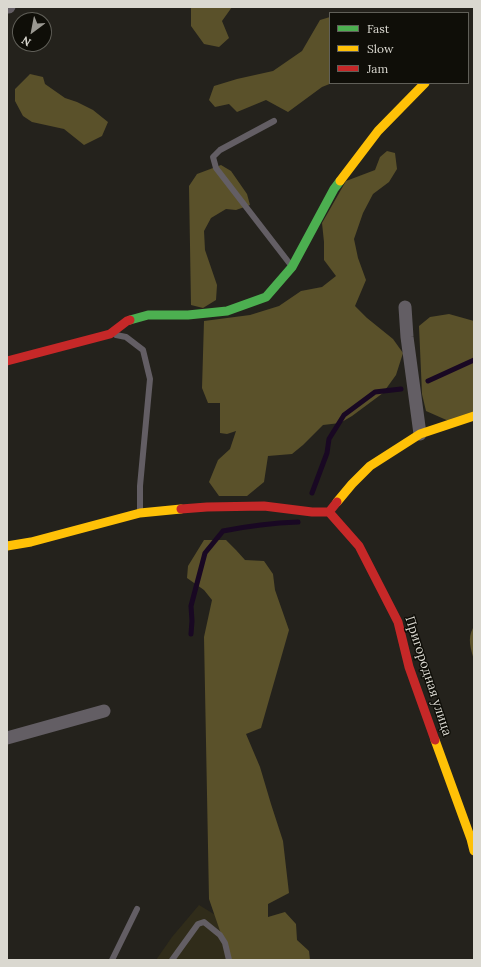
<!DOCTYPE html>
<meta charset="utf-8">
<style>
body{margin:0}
#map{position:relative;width:481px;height:967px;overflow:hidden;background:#24221c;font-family:Lora,serif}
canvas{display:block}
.frame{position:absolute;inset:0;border:8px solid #dad8d0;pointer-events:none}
.legend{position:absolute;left:329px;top:12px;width:140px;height:72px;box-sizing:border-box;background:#0f0e08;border:1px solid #605f58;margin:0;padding:5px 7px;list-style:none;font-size:12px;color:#dad8d0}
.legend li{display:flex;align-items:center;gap:8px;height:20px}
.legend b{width:20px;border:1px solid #605f58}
.north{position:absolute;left:12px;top:12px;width:40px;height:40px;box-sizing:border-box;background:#0f0e08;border:1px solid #605f58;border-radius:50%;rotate:212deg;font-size:11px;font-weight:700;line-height:16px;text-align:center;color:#dad8d0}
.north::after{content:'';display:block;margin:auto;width:14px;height:18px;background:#9a9891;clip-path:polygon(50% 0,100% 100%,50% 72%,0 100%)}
</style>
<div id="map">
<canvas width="481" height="967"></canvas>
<div class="frame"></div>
<ul class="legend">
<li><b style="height:5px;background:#4caf50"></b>Fast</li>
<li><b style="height:5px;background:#ffc107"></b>Slow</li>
<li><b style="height:5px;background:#c62828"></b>Jam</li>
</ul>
<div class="north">N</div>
</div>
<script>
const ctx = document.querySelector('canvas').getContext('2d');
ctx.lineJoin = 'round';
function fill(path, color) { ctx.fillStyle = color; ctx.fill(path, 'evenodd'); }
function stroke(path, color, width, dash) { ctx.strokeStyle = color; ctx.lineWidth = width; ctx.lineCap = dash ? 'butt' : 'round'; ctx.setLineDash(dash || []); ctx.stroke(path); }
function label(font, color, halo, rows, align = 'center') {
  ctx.font = font + ' Lora,serif'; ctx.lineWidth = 3; ctx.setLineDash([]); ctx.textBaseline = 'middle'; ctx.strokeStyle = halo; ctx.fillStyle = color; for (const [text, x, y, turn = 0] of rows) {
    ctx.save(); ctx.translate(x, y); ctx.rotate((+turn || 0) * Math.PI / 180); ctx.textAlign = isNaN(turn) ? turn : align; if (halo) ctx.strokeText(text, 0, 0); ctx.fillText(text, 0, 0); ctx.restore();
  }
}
fill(new Path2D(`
 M 199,905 L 227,922 L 228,960 L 156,960 L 172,937 Z`), '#302c1a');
fill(new Path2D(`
 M 191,7 L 232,7 L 222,21 L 229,38 L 219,47 L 204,44 L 191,26 Z
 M 330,17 L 330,83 L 332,83 L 322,87 L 288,112 L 266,100 L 237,112 L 229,104 L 215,107 L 209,100 L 214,86 L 237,79 L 273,71 L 302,51 L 320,20 Z
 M 30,74 L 43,77 L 45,84 L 65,98 L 77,102 L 93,110 L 108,122 L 102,136 L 84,145 L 64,129 L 32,122 L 23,116 L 15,101 L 15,89 Z
 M 387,151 L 395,153 L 397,169 L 389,182 L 373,194 L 363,213 L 354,239 L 358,258 L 366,280 L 355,306 L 367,318 L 393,339 L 403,353 L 396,375 L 383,393 L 352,416 L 340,423 L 323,425 L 303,445 L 292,454 L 268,456 L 264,482 L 247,496 L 219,496 L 209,482 L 218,460 L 230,449 L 236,431 L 227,434 L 220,433 L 220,403 L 208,403 L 202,388 L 204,321 L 250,315 L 279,306 L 301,291 L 322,287 L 336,276 L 324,260 L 324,242 L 322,223 L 346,181 L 375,170 L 380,157 Z
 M 221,165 L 231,171 L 247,194 L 250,205 L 236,210 L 226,209 L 211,218 L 204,231 L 205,250 L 217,285 L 216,300 L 203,308 L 191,305 L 189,186 L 197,174 Z
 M 449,314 L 474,321 L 474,414 L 451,422 L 426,411 L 422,394 L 419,326 L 430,317 Z
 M 204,540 L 226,540 L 236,550 L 245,560 L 264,561 L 273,574 L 275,590 L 289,630 L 261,728 L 246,734 L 260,767 L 271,804 L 283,841 L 289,893 L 268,904 L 268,917 L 285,912 L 296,924 L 297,940 L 309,951 L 310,960 L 314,960 L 230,960 L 209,899 L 204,637 L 212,600 L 204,590 L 187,578 L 188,566 Z
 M 474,627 L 474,660 C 471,649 467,639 473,628 Z`), '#5a512a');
stroke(new Path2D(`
 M 428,381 L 474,360
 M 312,493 L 327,453 L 329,439 L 344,415 L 375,392 L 401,389
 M 191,634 L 192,621 L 191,606 L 205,553 L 223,531 C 248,526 272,523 298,522`), '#190823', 5);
stroke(new Path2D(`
 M 274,121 L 220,150 L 213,157 L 216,168 L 290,264
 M 116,335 L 126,337 L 143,350 L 150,379 L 140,486 L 140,512
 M 112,960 L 137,909
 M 172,960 L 198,924 L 204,922 L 220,935 L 225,943 L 229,960`), '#635e64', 6);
stroke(new Path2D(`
 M 7,7 L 9,7
 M 405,307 L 407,337 L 420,434
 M 7,738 L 104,711`), '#635e64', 13);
stroke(new Path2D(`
 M 130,320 L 148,315 L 188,315 L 227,311 L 266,297 L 292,267 L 334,189 L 340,181`), '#4caf50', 9);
stroke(new Path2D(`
 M 340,181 L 378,131 L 425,83
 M 337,502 L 352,484 L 370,466 L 420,434 L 474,416
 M 7,546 L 31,542 L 140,513 L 181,509
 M 435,740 L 471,839 L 474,851`), '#ffc107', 9);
stroke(new Path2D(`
 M 7,361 L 110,334 L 127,321 L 130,320
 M 181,509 L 207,507 L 264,506 L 312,512 L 329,512 L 337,502
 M 329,512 L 359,546 L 398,622 L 409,667 L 435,740`), '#c62828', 9);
label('13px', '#dad8d0', '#0f0e08', [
 ["Пригородная улица",428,676,72]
]);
</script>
